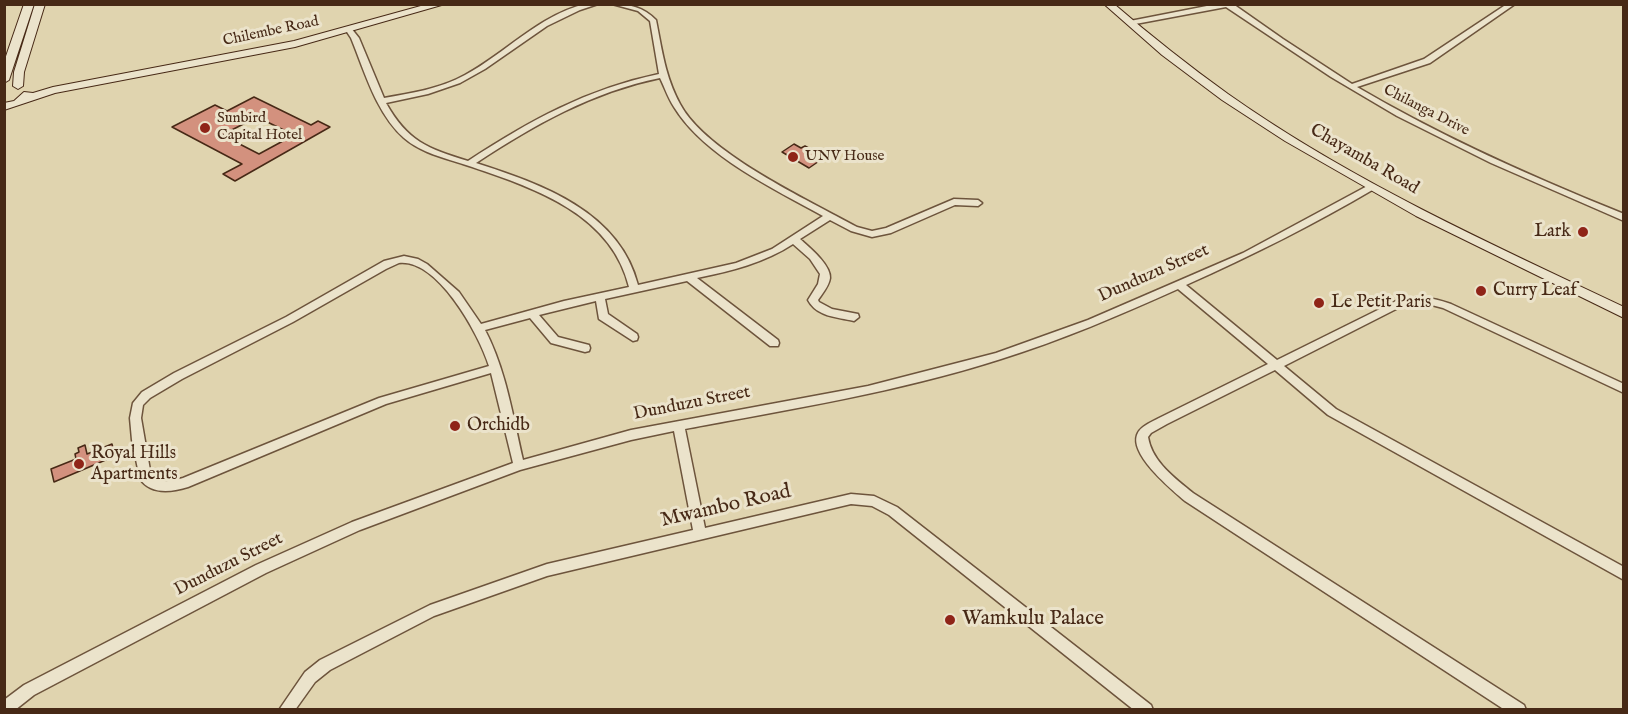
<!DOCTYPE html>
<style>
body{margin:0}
#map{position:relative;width:1628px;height:714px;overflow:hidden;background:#e0d4af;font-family:"IM FELL English",serif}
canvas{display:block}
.frame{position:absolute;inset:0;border:6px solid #472916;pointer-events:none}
</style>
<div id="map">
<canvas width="1628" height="714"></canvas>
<div class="frame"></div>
</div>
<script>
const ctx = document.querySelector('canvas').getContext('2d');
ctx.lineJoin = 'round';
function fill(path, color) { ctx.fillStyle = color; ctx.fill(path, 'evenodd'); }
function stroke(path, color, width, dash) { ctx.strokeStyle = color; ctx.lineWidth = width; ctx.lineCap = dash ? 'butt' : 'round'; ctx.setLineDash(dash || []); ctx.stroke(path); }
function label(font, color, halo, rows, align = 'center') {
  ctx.font = font + ' "IM FELL English",serif'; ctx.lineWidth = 6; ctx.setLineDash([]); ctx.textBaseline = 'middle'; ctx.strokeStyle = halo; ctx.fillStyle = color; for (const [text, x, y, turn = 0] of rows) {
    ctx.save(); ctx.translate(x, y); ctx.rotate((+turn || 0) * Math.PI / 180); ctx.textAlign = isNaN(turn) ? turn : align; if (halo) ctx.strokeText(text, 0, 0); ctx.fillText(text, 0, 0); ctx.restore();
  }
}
const building = new Path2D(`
 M 254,97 L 311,125 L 318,121 L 330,127 L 235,181 L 223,174 L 242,164 L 172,127 L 215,105 L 227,111 ZM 257,117 L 294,135 L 259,154 L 222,135 Z
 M 794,144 L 801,148 L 805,146 L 825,157 L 809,168 L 782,152 Z
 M 112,444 L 115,456 L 54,482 L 51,469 L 76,459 L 75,454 L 79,452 L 78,448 L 85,445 L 87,454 Z`);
fill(building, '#d3917e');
stroke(building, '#472916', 1.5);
const street = new Path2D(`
 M 585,4 L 598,4 L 580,10 L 547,26 L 485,69 L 460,83 L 428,94 L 386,103 C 408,142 427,148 468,161 C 529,121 587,89 659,74 L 650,21 L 638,11 L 612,4 C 630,4 643,7 656,20 C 662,50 665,76 680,104 C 706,153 808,200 857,227 L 872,231 L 886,228 L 954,199 L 978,200 L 982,203 L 978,206 L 955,205 L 891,233 L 872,237 L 851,231 L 830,220 L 800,239 C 809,247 831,265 830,278 C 829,286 822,294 818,300 L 819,302 L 832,309 L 858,314 L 859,317 L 854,321 C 837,317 817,317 808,300 L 818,284 L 820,274 L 810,259 L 793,244 C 764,263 731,271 697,278 L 778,340 L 779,343 L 778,346 L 770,346 L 687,281 L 605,299 L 608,314 L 637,334 L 638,337 L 637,340 L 633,341 L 599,319 L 596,301 L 539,315 L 558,337 L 589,345 L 590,348 L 589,351 L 585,352 L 551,343 L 530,318 L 485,330 C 506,370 513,417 523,460 L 631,430 L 868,386 L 996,353 L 1088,320 L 1243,253 L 1371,184 L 1375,187 L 1374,189 C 1313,225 1251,256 1186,285 L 1277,360 L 1396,301 C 1416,295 1432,297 1451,304 L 1624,384 L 1624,393 L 1443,308 L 1424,303 L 1404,305 L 1284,366 L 1336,409 L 1624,567 L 1624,580 L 1328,415 L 1275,370 L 1167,424 L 1151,433 L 1148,437 C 1152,462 1175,478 1193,493 L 1524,705 L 1526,710 L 1505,710 L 1185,501 C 1171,489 1130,455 1137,435 C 1140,426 1152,422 1159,418 L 1268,364 L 1178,289 C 1120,315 1062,340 1001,359 C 898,392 791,409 685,429 L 705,528 L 851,494 L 874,496 L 897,507 L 1151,705 L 1153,710 L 1134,710 L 889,515 L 872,506 L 851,504 L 547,576 L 434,616 L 330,670 L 315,682 L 295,710 L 279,710 L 305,672 L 320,660 L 430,605 L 547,564 L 693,530 L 674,431 L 631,440 L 520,470 L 360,530 L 266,573 L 34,695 L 15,710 L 4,710 L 4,700 L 24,685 L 256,565 L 352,522 L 513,463 L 491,373 L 386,404 L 188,487 C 172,492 151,495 140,479 L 132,440 L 130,418 L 133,403 L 142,392 L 174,373 L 286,317 L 384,261 L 404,256 L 418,259 L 427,264 L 459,292 L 481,324 L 564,301 L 629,287 C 611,212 531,187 466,165 C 445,158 421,153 404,138 C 376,113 365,72 351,38 L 345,29 L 351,28 L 359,38 L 384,98 C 411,93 440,89 465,75 C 506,53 538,16 585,4 ZM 660,78 C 665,88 668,98 674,107 C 704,156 774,189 823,216 L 772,249 L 736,263 L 638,285 C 619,211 541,184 476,163 C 534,125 592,92 660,78 ZM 399,263 C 438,259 479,334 489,366 L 379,398 L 183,478 C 172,481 161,484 151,476 L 141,418 L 143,405 L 150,398 L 182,379 L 293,322 L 386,269 Z
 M 1217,4 L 1233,4 L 1283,39 L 1352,84 L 1424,59 L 1507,4 L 1515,4 L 1430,63 L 1357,87 C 1442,137 1532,177 1624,214 L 1624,221 L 1491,163 L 1397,116 L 1331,77 L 1226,7 L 1130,25 L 1127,23 L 1130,21 Z`);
const secondary = new Path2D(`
 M 24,4 L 34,4 L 9,80 L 4,83 L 4,62 Z
 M 35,4 L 45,4 L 24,72 L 23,86 L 18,89 L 13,86 L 14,72 Z
 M 428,4 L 445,4 L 295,47 L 55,93 L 4,110 L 4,103 L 14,101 L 24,92 L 33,93 L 53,87 L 294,41 Z
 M 1104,4 L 1114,4 C 1151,36 1189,66 1228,94 C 1351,181 1489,243 1624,307 L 1624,318 L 1416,216 L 1285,141 L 1222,100 L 1162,55 Z`);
stroke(street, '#6d543c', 3);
stroke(secondary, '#472916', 2);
fill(street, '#ebe3cb');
fill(secondary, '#ebe3cb');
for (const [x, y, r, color] of [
 [205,128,6,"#8f2418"],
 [793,157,6,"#8f2418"],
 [1583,232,6,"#8f2418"],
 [1481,291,6,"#8f2418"],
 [1319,303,6,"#8f2418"],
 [455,426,6,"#8f2418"],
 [79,464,6,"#8f2418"],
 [950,620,6,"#8f2418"]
]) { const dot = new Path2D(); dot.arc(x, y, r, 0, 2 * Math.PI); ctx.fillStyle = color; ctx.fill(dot); stroke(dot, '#ebe3cb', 2); }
label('15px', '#472916', '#ebe3cb', [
 ["Chilembe Road",271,32,-12],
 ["Chilanga Drive",1426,111,27]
]);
label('15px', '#472916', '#ebe3cb', [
 ["Sunbird",217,119],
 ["Capital Hotel",217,136],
 ["UNV House",805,157]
], 'left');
label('18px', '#472916', '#ebe3cb', [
 ["Chayamba Road",1364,160,30],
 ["Dunduzu Street",1154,274,-24],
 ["Dunduzu Street",692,404,-11],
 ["Dunduzu Street",229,565,-27]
]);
label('18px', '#472916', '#ebe3cb', [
 ["Lark",1571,232,"right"],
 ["Curry Leaf",1493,291],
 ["Le Petit Paris",1331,303],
 ["Orchidb",467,426],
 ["Royal Hills",91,454],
 ["Apartments",91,475]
], 'left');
label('21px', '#472916', '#ebe3cb', [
 ["Mwambo Road",726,507,-13]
]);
label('21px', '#472916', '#ebe3cb', [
 ["Wamkulu Palace",962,620]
], 'left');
</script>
